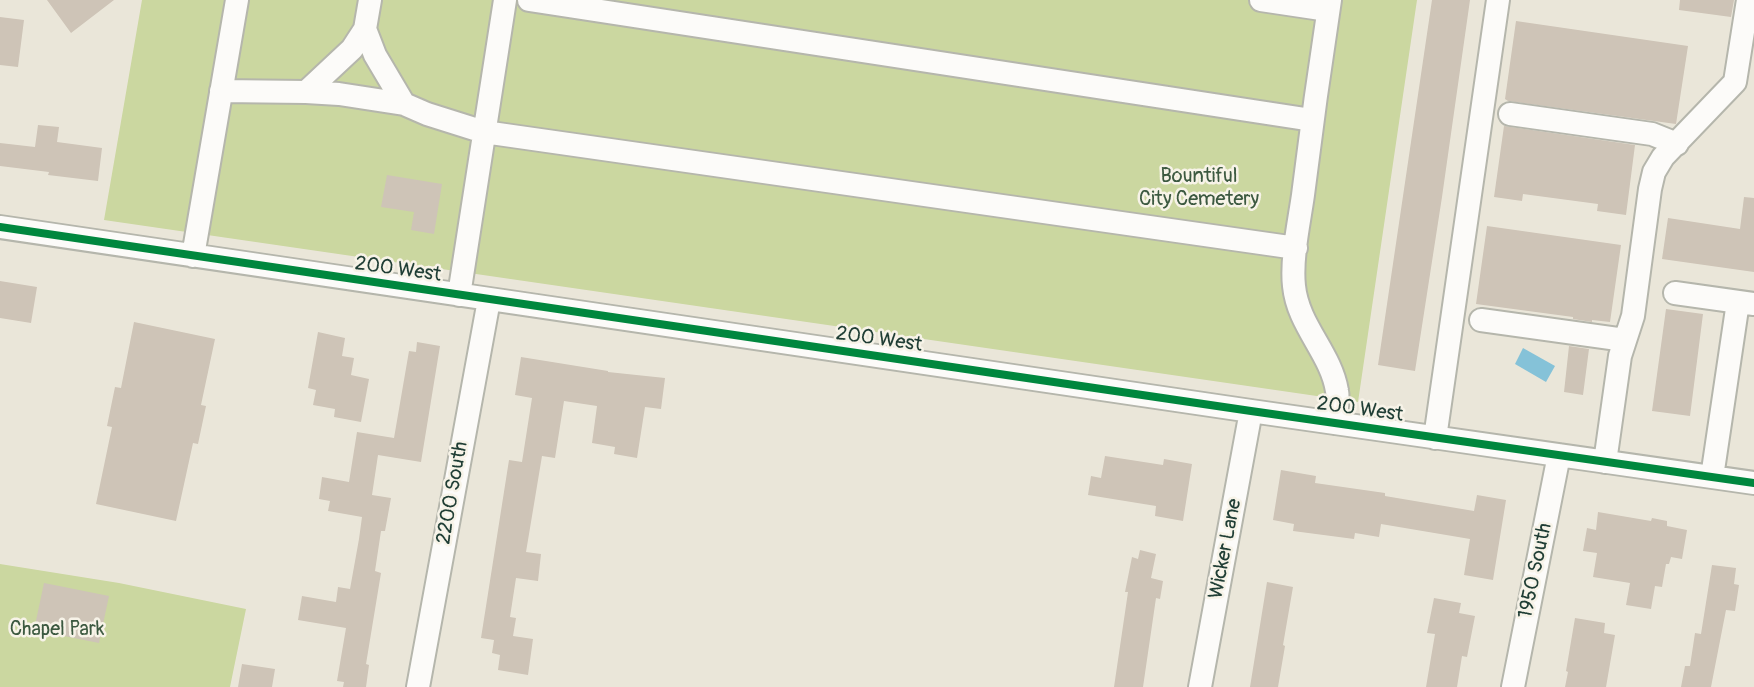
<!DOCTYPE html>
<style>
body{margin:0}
canvas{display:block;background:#eae6d9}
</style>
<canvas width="1754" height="687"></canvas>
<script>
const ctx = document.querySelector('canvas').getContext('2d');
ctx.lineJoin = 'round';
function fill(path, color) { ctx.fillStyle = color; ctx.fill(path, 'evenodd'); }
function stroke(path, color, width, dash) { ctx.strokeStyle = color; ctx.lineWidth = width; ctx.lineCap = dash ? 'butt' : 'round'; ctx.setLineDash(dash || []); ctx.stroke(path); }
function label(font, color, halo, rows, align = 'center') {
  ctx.font = font + ' Pangolin,sans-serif'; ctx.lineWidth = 5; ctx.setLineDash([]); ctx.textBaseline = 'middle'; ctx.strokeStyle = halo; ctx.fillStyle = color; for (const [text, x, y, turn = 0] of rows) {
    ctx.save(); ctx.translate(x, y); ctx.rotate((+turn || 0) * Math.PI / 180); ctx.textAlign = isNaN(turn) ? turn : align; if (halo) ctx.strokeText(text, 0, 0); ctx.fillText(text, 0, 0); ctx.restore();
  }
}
fill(new Path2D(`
 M 142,0 L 1417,0 L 1358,402 L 104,220 Z
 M 0,564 L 119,583 L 246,609 L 230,687 L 0,687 Z`), '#cbd7a0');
fill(new Path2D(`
 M 1523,348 L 1555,366 L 1546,382 L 1515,364 Z`), '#85c2d8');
fill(new Path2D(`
 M 47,0 L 114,0 L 71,33 Z
 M 1432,0 L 1470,0 L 1442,197 L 1415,371 L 1378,365 Z
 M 1680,0 L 1734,0 L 1731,17 L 1679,10 Z
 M 0,17 L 24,20 L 18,67 L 0,65 Z
 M 1516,21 L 1688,46 L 1676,124 L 1508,101 L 1505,99 Z
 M 38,125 L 59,127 L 57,142 L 102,148 L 98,181 L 48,175 L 49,172 L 0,166 L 0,143 L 35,147 Z
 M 1504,126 L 1635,145 L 1626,215 L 1597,211 L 1598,204 L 1523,194 L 1522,201 L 1494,197 Z
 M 387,175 L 442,184 L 434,234 L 411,230 L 414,212 L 381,207 Z
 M 1744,197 L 1754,198 L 1754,272 L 1662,259 L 1668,218 L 1740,229 Z
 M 1487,226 L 1621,245 L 1610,322 L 1592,320 L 1592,322 L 1573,319 L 1573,317 L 1476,304 Z
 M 0,281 L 37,287 L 31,323 L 0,318 Z
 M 1666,309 L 1703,314 L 1690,416 L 1652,411 Z
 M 134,322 L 215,339 L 201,405 L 206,406 L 198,444 L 193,443 L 176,521 L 96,504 L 112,427 L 107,426 L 115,387 L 121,388 Z
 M 318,332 L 345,338 L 342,356 L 354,358 L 351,375 L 369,379 L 361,422 L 334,417 L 335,409 L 313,405 L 316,390 L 308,388 Z
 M 417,342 L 440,346 L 421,462 L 378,455 L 372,495 L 391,498 L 385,531 L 381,531 L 375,571 L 381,573 L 366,664 L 369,665 L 366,687 L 343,687 L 344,682 L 337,681 L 346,628 L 298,620 L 302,596 L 336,602 L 338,587 L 350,589 L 359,539 L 362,517 L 328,511 L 330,501 L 319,499 L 322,477 L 349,482 L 357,432 L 394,438 L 409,351 L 416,352 Z
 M 1569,346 L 1589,349 L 1583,395 L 1564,392 Z
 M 521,357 L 608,371 L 608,372 L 665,378 L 661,409 L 645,407 L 637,458 L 614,454 L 615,447 L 592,443 L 597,406 L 564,401 L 555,458 L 542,456 L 526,552 L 541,554 L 538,581 L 516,578 L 510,617 L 516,618 L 513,636 L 533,639 L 528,675 L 498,670 L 500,655 L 492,653 L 494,640 L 481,638 L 509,460 L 522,462 L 532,398 L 515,395 Z
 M 1105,456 L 1163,465 L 1164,459 L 1192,464 L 1183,521 L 1155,516 L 1156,506 L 1088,495 L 1091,476 L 1101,478 Z
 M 1281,470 L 1316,476 L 1315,483 L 1385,493 L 1385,496 L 1474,511 L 1477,495 L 1506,500 L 1493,580 L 1464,575 L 1470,539 L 1381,524 L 1379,537 L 1355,533 L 1354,539 L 1293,531 L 1294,524 L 1273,520 Z
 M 1598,512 L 1651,521 L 1652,518 L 1667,521 L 1667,526 L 1687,530 L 1682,559 L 1671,557 L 1669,564 L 1666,564 L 1662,587 L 1655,586 L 1651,609 L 1626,605 L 1630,583 L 1593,577 L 1597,553 L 1583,551 L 1587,528 L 1596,530 Z
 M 1140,550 L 1156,554 L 1151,578 L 1163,581 L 1160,599 L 1156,598 L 1143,687 L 1114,687 L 1128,592 L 1125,592 L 1132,557 L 1138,559 Z
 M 1712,565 L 1736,568 L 1734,584 L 1739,585 L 1735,611 L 1726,610 L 1711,687 L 1681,687 L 1685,666 L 1690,666 L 1695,633 L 1701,634 Z
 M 1267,582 L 1293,587 L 1283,645 L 1285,646 L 1278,687 L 1250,687 Z
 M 44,583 L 109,596 L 99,643 L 34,630 Z
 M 1434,598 L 1461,603 L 1459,613 L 1475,616 L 1467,657 L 1462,656 L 1457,687 L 1426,687 L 1435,634 L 1427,633 Z
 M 1575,618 L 1605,623 L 1604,633 L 1615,635 L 1606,687 L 1565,687 L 1568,672 L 1566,671 Z
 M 242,664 L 275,669 L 272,687 L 238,687 Z`), '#cec4b7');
const minor = new Path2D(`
 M 529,0 L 1312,120
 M 1261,0 L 1328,10
 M 1330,0 C 1320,65 1311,130 1303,195 C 1299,223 1291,259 1294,286 C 1298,326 1331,353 1337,391 C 1339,401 1336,413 1335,423
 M 365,29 L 375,55 L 404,104 L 427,114 L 484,132 L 1296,248
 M 221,91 L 306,92 L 352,49 L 365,29 L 370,0
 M 306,92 L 339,94 L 404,104
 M 1510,114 L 1652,134 L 1677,144
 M 0,227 L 1251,411 L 1754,483
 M 193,256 L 237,0
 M 1675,293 L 1754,304
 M 459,295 L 505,0
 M 1481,320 L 1625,340
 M 1435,438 L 1498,0
 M 1605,462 L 1620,356 L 1633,316 L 1650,189 L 1654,172 L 1663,157 L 1735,82 L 1748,0
 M 1712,477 L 1738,302
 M 418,687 L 489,300
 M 1200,687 L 1251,411
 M 1513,687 L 1559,455`);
stroke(minor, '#b5b6ac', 26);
stroke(minor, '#fcfbf9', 22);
stroke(new Path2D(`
 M 0,227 L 1251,411 L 1754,483`), '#00873e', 8);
label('20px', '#3c5940', '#f7f3e8', [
 ["Bountiful",1199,177],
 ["City Cemetery",1199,200],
 ["Chapel Park",57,630]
]);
label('20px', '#1f3d34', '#f7f3e8', [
 ["200 West",398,270,8],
 ["200 West",879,340,8],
 ["200 West",1360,410,8],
 ["2200 South",453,493,-80],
 ["Wicker Lane",1226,549,-79],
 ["1950 South",1536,571,-78]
]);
</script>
